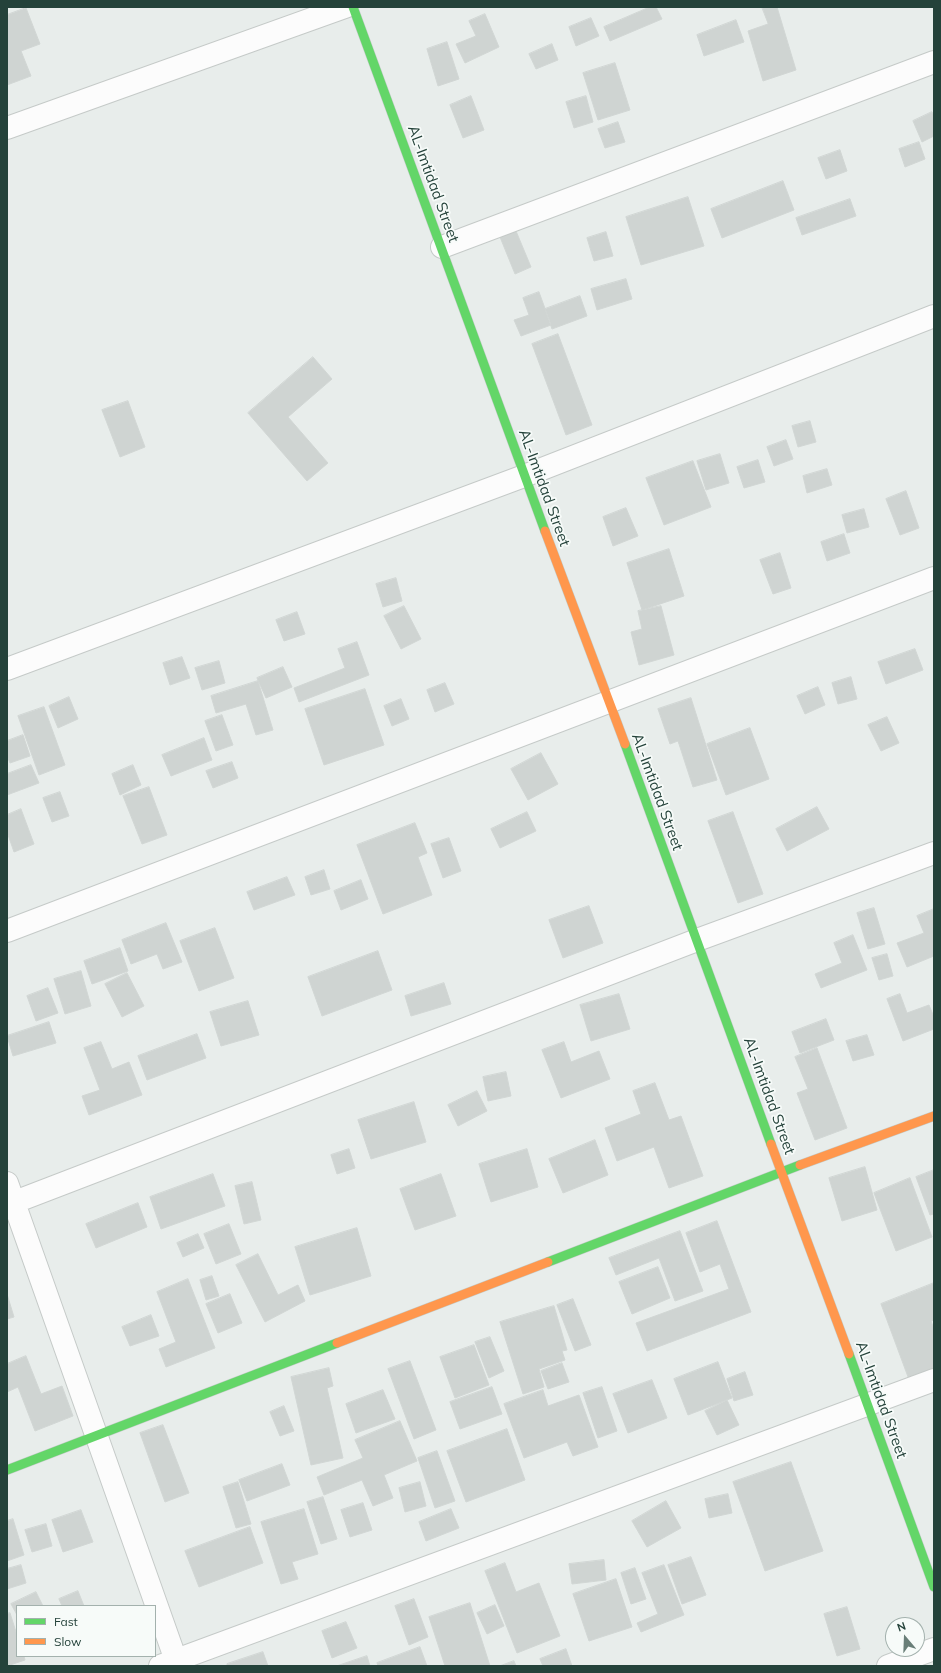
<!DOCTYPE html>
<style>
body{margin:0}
#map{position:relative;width:941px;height:1673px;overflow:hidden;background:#e8edeb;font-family:Mulish,sans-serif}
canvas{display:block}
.frame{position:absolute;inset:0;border:8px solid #24423a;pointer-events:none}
.legend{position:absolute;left:16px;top:1605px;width:140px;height:52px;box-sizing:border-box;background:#f7fbf9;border:1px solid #a3b1ad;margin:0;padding:5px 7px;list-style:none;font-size:12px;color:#24423a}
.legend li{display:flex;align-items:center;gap:8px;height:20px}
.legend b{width:20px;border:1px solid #a3b1ad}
.north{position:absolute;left:885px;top:1617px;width:40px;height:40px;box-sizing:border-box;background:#f7fbf9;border:1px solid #a3b1ad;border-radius:50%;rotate:341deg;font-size:11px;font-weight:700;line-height:16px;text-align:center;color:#24423a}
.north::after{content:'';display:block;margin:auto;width:14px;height:18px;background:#697e78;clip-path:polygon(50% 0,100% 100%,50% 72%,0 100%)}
</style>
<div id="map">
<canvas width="941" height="1673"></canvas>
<div class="frame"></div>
<ul class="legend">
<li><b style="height:5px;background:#63d668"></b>Fast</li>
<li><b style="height:5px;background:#ff974d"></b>Slow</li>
</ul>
<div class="north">N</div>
</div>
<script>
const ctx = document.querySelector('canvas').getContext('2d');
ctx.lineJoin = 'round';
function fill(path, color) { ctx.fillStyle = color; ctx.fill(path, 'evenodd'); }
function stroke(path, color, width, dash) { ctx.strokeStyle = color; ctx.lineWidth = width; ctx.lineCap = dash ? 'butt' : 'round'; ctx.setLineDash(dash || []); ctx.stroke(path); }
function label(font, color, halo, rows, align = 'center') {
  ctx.font = font + ' Mulish,sans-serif'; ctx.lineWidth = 3.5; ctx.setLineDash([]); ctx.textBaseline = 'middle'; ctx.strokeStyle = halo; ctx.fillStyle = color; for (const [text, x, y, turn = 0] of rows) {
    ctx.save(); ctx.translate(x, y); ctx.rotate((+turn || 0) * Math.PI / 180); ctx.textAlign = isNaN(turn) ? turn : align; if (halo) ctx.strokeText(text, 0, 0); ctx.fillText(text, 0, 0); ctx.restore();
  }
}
const building = new Path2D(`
 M 650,7 L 656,7 L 662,19 L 610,41 L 604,27 Z
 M 762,7 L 777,7 L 796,70 L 763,81 L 748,31 L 768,24 Z
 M 26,8 L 40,44 L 21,51 L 31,76 L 7,85 L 7,15 Z
 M 485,14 L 499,47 L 465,63 L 456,44 L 476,36 L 469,21 Z
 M 591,18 L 599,36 L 576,46 L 569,27 Z
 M 736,20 L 744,42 L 704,56 L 697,35 Z
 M 447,42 L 459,79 L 438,86 L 427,49 Z
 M 552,44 L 558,60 L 536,69 L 529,54 Z
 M 615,63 L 630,110 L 598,120 L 583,73 Z
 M 471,96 L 484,130 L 463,138 L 450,105 Z
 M 586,96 L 593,122 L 574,128 L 566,102 Z
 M 932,112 L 934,116 L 934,136 L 922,142 L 913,121 Z
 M 618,122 L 625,142 L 605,148 L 598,129 Z
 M 919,142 L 925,159 L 905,167 L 899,149 Z
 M 840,150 L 847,171 L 826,179 L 818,158 Z
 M 783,181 L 794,210 L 722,238 L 711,209 Z
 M 688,197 L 704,246 L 641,265 L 626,217 Z
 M 850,199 L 856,216 L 802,235 L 796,218 Z
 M 516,231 L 531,267 L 515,274 L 500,237 Z
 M 606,232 L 613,256 L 594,261 L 587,238 Z
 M 626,279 L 632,299 L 597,310 L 591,289 Z
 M 539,292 L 551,325 L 521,336 L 514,320 L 529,315 L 523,298 Z
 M 580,296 L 587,316 L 552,329 L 545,309 Z
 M 558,334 L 592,425 L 566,435 L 532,344 Z
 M 313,357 L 332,379 L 288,417 L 328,463 L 307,481 L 248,413 Z
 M 128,401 L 145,447 L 120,457 L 102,410 Z
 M 810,421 L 816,442 L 798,447 L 792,426 Z
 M 786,440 L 793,459 L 774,466 L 767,447 Z
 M 720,454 L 729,483 L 706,490 L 697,461 Z
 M 758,460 L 765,482 L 744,488 L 737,467 Z
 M 693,461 L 711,507 L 664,525 L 646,478 Z
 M 827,469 L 832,485 L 807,493 L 803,476 Z
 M 906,491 L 919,528 L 900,535 L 886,499 Z
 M 626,508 L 638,536 L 613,546 L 603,517 Z
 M 864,509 L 869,527 L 847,533 L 842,515 Z
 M 844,534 L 850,553 L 827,561 L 821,542 Z
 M 669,549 L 684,596 L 642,610 L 627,563 Z
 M 780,553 L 791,588 L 773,594 L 760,560 Z
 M 396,578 L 402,601 L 383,607 L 376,584 Z
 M 404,606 L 421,639 L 401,649 L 384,616 Z
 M 661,606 L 674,655 L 639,665 L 631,632 L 642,629 L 638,611 Z
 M 297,612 L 305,634 L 284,641 L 276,620 Z
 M 357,642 L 369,675 L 299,702 L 294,688 L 345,668 L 338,649 Z
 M 915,649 L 923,670 L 886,684 L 878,662 Z
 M 182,657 L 190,678 L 170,685 L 163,663 Z
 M 219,661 L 225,683 L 202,690 L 195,668 Z
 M 283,667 L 292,687 L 266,698 L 257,678 Z
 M 851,677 L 857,699 L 838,704 L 832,683 Z
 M 258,681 L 273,730 L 256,735 L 246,704 L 216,713 L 211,696 Z
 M 445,683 L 454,704 L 435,712 L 427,690 Z
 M 818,687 L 825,705 L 805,714 L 797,696 Z
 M 365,689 L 384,745 L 324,765 L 305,709 Z
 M 69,697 L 78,719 L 58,728 L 49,706 Z
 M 691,698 L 717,780 L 693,787 L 678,741 L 670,744 L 658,709 Z
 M 401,699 L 409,719 L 392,726 L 384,706 Z
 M 44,707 L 65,765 L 39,775 L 18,716 Z
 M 222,715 L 233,745 L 216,751 L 205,721 Z
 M 887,717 L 899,743 L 881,751 L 868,725 Z
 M 750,728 L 769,779 L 726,795 L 707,744 Z
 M 23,735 L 30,756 L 10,763 L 7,756 L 7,741 Z
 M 204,738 L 212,760 L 171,776 L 162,755 Z
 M 541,753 L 558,784 L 528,800 L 511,769 Z
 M 232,762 L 238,778 L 213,788 L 206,771 Z
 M 31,765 L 39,783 L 7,795 L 7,774 Z
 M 133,765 L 141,785 L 120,795 L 112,774 Z
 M 149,787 L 167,835 L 142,844 L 123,796 Z
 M 60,792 L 69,816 L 52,822 L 43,798 Z
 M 817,807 L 829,829 L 787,851 L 776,829 Z
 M 21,809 L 34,844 L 14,852 L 7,832 L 7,815 Z
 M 527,812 L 536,831 L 500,848 L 491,829 Z
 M 733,812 L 763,894 L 738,903 L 708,821 Z
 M 415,823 L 427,853 L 418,857 L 432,895 L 383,914 L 357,845 Z
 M 449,838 L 461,871 L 443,878 L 431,844 Z
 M 324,870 L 330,889 L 311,895 L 305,877 Z
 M 287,877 L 295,895 L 254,910 L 247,892 Z
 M 361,880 L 368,899 L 341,910 L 334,891 Z
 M 589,906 L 603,943 L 563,958 L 549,920 Z
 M 874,908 L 885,944 L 868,949 L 857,913 Z
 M 934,909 L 934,956 L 907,967 L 897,943 L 924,933 L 917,916 Z
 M 166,923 L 182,962 L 163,969 L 157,954 L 131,964 L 122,940 Z
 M 215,928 L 234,978 L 199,991 L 180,941 Z
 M 853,935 L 867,970 L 821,988 L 815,974 L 842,963 L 834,943 Z
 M 120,948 L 128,971 L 92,984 L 84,961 Z
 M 378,951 L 392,990 L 322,1016 L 308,977 Z
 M 887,954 L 893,976 L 879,980 L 872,958 Z
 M 81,971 L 91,1006 L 65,1014 L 54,979 Z
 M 127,973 L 144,1006 L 122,1017 L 105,984 Z
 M 444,983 L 451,1004 L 411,1016 L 405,996 Z
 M 48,988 L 58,1013 L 36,1021 L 27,996 Z
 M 619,994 L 630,1029 L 591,1041 L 580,1005 Z
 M 900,994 L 907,1013 L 929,1005 L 934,1017 L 934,1029 L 903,1041 L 887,999 Z
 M 248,1001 L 259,1035 L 221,1046 L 210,1012 Z
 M 826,1019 L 834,1040 L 800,1053 L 792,1032 Z
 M 49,1022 L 56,1043 L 13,1056 L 7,1036 Z
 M 197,1034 L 206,1058 L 147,1080 L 138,1056 Z
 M 867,1035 L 874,1055 L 853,1061 L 846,1041 Z
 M 101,1042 L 112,1069 L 129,1062 L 142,1095 L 89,1115 L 82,1096 L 100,1090 L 84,1048 Z
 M 564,1042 L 571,1062 L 599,1051 L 610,1079 L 561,1098 L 542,1050 Z
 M 817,1048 L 847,1128 L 815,1140 L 797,1093 L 808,1089 L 795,1057 Z
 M 506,1072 L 511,1096 L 488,1101 L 483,1077 Z
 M 655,1083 L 669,1120 L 681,1116 L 703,1176 L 669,1188 L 654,1147 L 617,1161 L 605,1128 L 641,1114 L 633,1091 Z
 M 477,1091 L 487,1111 L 458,1126 L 448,1105 Z
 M 414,1102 L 426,1142 L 371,1159 L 358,1120 Z
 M 595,1140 L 608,1175 L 563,1193 L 549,1159 Z
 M 349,1149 L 355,1168 L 337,1174 L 331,1155 Z
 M 527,1149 L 538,1187 L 491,1202 L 479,1164 Z
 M 865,1167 L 877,1210 L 842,1221 L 829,1178 Z
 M 934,1170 L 934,1214 L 930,1215 L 916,1177 Z
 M 213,1174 L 225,1206 L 161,1229 L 150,1197 Z
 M 441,1174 L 456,1216 L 415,1230 L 400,1189 Z
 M 910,1178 L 932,1237 L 896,1251 L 874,1193 Z
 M 252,1182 L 261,1220 L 244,1224 L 235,1186 Z
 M 138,1203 L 147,1227 L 96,1248 L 86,1224 Z
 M 717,1221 L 751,1312 L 647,1351 L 636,1323 L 729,1289 L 720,1264 L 700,1272 L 686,1233 Z
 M 229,1224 L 241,1254 L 216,1264 L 204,1234 Z
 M 357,1228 L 371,1276 L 310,1295 L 295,1247 Z
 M 680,1231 L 703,1291 L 675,1301 L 659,1258 L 616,1275 L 609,1258 Z
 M 198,1234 L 204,1248 L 183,1257 L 177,1243 Z
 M 258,1254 L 278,1295 L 298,1285 L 305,1301 L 265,1322 L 236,1265 Z
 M 658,1267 L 670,1298 L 632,1314 L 619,1282 Z
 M 212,1276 L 219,1296 L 206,1300 L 200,1280 Z
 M 188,1279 L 215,1348 L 166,1367 L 159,1349 L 176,1342 L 157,1292 Z
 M 934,1283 L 934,1320 L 931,1321 L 934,1329 L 934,1376 L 911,1385 L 881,1304 Z
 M 7,1294 L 14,1317 L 7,1319 Z
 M 230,1294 L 242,1323 L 218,1333 L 206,1304 Z
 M 573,1299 L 591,1345 L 575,1351 L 557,1305 Z
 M 554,1306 L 567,1350 L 562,1351 L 565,1360 L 539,1369 L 544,1387 L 523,1394 L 500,1322 Z
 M 151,1315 L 159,1336 L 130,1346 L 122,1327 Z
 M 490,1337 L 504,1371 L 489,1378 L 475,1342 Z
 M 474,1345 L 489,1385 L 455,1398 L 440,1357 Z
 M 26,1356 L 41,1394 L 62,1386 L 73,1416 L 35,1431 L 18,1387 L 7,1392 L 7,1364 Z
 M 410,1361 L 436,1430 L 414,1439 L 388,1369 Z
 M 718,1362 L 732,1398 L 688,1415 L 674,1379 Z
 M 562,1363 L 569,1382 L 548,1389 L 541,1371 Z
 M 329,1368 L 333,1386 L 327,1388 L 343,1458 L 311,1465 L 291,1377 Z
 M 745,1372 L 753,1395 L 734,1401 L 727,1379 Z
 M 652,1380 L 667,1418 L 628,1433 L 613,1394 Z
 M 492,1387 L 502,1414 L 460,1429 L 450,1402 Z
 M 602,1387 L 617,1431 L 598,1438 L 583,1393 Z
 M 383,1390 L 395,1419 L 356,1433 L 346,1404 Z
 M 543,1390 L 548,1406 L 579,1395 L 598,1447 L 573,1456 L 567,1442 L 524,1458 L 504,1404 Z
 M 727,1400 L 739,1425 L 717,1435 L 705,1411 Z
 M 284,1406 L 294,1431 L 280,1436 L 270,1412 Z
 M 400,1421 L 417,1461 L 384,1475 L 393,1498 L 373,1506 L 362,1480 L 324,1495 L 317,1477 L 363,1458 L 355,1440 Z
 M 163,1425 L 189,1493 L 165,1502 L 140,1433 Z
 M 507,1429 L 525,1480 L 466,1502 L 447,1451 Z
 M 437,1451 L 455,1501 L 435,1508 L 418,1458 Z
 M 791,1462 L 823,1551 L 765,1571 L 733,1482 Z
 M 282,1464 L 290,1485 L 247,1501 L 239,1480 Z
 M 238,1482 L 251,1524 L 236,1528 L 223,1487 Z
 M 420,1482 L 426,1506 L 405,1512 L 399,1488 Z
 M 728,1494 L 732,1513 L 709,1518 L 705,1499 Z
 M 323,1497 L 337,1539 L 321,1544 L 307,1502 Z
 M 666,1501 L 681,1528 L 647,1547 L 632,1521 Z
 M 363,1503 L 372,1530 L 350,1537 L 341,1510 Z
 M 304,1509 L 318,1554 L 292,1562 L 298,1579 L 281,1584 L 261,1522 Z
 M 451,1509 L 459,1528 L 426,1541 L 419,1522 Z
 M 81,1510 L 93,1542 L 63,1552 L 52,1520 Z
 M 13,1519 L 24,1555 L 7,1561 L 7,1521 Z
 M 46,1524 L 52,1546 L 32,1552 L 25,1530 Z
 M 250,1527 L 263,1563 L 199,1587 L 185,1551 Z
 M 691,1557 L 706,1595 L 682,1604 L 668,1565 Z
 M 604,1560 L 606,1580 L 572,1584 L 569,1564 Z
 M 505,1563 L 516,1592 L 539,1583 L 560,1636 L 517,1653 L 485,1571 Z
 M 21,1565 L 26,1583 L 7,1589 L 7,1569 Z
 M 664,1565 L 684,1615 L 641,1632 L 637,1623 L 658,1614 L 642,1573 Z
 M 635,1568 L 646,1599 L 631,1604 L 621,1573 Z
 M 616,1579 L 632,1627 L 589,1641 L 573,1594 Z
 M 78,1591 L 84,1606 L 62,1606 L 59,1599 Z
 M 36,1592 L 43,1606 L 17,1606 L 17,1615 L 11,1604 Z
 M 414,1599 L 428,1637 L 409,1645 L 395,1606 Z
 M 470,1603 L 490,1666 L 445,1666 L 429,1617 Z
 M 495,1605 L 504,1626 L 487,1634 L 477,1613 Z
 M 847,1607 L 860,1649 L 837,1656 L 824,1614 Z
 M 10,1613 L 17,1635 L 17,1656 L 24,1656 L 25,1660 L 7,1666 L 7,1614 Z
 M 346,1622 L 357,1648 L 332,1658 L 322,1631 Z
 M 420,1647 L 427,1666 L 378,1666 L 377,1663 Z
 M 566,1649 L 572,1666 L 543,1666 L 540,1659 Z
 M 263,1652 L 268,1666 L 227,1666 L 227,1664 Z
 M 367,1656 L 370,1666 L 337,1666 Z
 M 514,1661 L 516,1666 L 500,1666 Z`);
fill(building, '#cfd4d2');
stroke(building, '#d1d6d4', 1);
const street = new Path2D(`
 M 7,128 L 345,7
 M 442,247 L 934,62
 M 7,669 L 524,476 L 934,316
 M 7,931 L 934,578
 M 7,1183 L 178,1666
 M 7,1205 L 697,940 L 934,853
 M 160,1666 L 934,1380
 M 888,1666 L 934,1649`);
const fast = new Path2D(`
 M 353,7 L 545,531
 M 625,744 L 771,1144
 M 548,1262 L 800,1165
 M 849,1354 L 934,1587
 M 7,1470 L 337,1343`);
const slow = new Path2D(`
 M 545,531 L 625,744
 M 771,1144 L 849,1354
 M 800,1165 L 934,1116
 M 337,1343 L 548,1262`);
stroke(street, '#c5cac8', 24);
stroke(fast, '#c3cbc8', 10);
stroke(slow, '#c3cbc8', 10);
stroke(street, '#fcfcfc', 22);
stroke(fast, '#63d668', 9);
stroke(slow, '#ff974d', 9);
label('15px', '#24423a', '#f7fbf9', [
 ["AL-Imtidad Street",433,184,70],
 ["AL-Imtidad Street",544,488,70],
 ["AL-Imtidad Street",657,792,70],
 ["AL-Imtidad Street",769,1096,70],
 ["AL-Imtidad Street",881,1400,70]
]);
</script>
